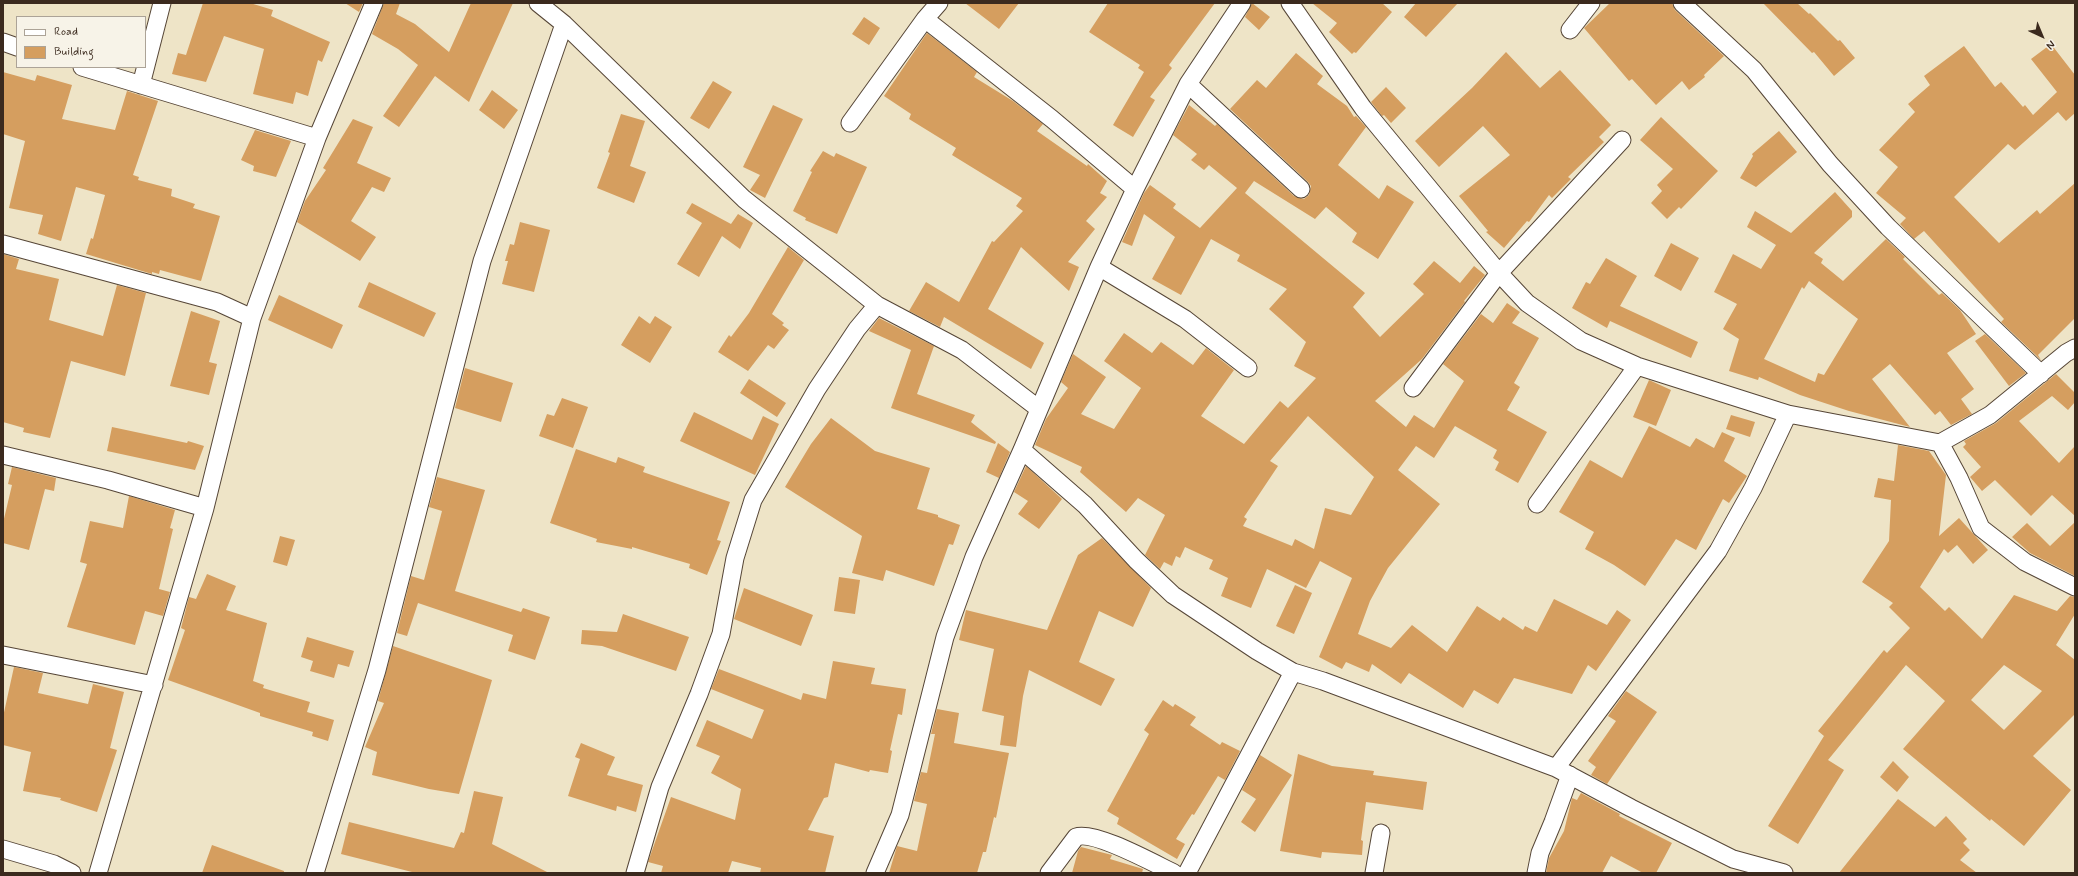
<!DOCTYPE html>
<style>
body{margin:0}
#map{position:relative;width:2078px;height:876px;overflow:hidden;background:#eee4c7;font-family:Mynerve,sans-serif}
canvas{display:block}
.frame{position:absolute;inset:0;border:4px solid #3b2a1e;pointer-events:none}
.legend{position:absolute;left:16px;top:16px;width:130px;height:52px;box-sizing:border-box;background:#f7f3e8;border:1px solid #aca397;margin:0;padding:5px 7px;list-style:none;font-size:12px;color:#3b2a1e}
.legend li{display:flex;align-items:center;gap:8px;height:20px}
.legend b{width:20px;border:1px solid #aca397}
.north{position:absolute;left:2022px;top:16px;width:40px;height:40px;-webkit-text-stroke:3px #f7f3e8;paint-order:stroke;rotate:136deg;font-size:11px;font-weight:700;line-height:16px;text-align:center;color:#3b2a1e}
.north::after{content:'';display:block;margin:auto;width:14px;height:18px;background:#3b2a1e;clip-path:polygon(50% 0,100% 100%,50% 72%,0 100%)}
</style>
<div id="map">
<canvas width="2078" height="876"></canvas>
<div class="frame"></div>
<ul class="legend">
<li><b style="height:5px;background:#fff"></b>Road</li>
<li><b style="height:11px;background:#d59e5f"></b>Building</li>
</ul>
<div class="north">N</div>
</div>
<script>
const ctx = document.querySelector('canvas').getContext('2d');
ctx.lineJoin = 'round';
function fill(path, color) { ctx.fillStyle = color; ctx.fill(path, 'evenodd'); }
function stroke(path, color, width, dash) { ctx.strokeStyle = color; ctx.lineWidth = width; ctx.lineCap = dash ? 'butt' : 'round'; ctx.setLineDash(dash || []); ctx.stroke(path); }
fill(new Path2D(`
 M 203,3 L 250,3 L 273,10 L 271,16 L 330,42 L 322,62 L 318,60 L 308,96 L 296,92 L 293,104 L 253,94 L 264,49 L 224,36 L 206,82 L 172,74 L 178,53 L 186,55 Z
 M 345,3 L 363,3 L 359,12 Z
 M 384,3 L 400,3 L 396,14 L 415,24 L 449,52 L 471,3 L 513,3 L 469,102 L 435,76 L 399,127 L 383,116 L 418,65 L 398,49 L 372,34 Z
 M 965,3 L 1019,3 L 999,29 Z
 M 1108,3 L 1215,3 L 1169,65 L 1172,68 L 1150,97 L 1155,100 L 1133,137 L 1113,125 L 1144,72 L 1138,68 L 1140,65 L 1089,32 Z
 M 1252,3 L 1270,17 L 1259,30 L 1245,17 Z
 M 1312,3 L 1382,3 L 1392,12 L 1356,53 L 1354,52 L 1352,54 L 1329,32 L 1337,23 Z
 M 1416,3 L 1458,3 L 1426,37 L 1404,17 Z
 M 1610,3 L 1672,3 L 1675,10 L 1724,56 L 1704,75 L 1705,77 L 1689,90 L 1682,81 L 1656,105 L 1632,79 L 1629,81 L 1584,28 Z
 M 1763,3 L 1797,3 L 1809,14 L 1810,13 L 1838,41 L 1840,40 L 1855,58 L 1834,76 L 1814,52 L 1812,53 Z
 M 864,17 L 880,28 L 869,45 L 852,34 Z
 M 927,33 L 977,72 L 974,77 L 1013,101 L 1043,124 L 1037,131 L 1087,166 L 1088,164 L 1107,181 L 1100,193 L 1107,197 L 1086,221 L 1095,229 L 1068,262 L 1079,267 L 1069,291 L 1021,247 L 988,309 L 1044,343 L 1031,369 L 944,317 L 940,327 L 909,311 L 926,282 L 959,302 L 992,241 L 994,242 L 1023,211 L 1016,206 L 1022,198 L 952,155 L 956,148 L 909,119 L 911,114 L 884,96 Z
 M 2051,44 L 2075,75 L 2075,113 L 2066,121 L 2058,112 L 2015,150 L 2008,144 L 1954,197 L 1999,243 L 2037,210 L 2040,214 L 2075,183 L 2075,318 L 2038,355 L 2041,360 L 2001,322 L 2004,319 L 1924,231 L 1914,239 L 1900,224 L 1906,218 L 1876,193 L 1898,167 L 1879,150 L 1915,112 L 1908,104 L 1930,85 L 1924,76 L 1964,46 L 1995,87 L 2001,82 L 2023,107 L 2025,105 L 2033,115 L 2057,92 L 2031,59 Z
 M 1506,52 L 1540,88 L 1560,70 L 1611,125 L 1599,137 L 1604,142 L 1568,177 L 1571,179 L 1552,198 L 1549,195 L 1529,222 L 1527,221 L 1504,248 L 1486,232 L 1488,231 L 1459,196 L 1510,155 L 1483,126 L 1439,167 L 1415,141 L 1472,88 Z
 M 1296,53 L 1323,76 L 1317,84 L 1347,106 L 1354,117 L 1356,116 L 1366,127 L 1338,165 L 1379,199 L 1387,185 L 1414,202 L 1378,259 L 1352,242 L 1357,233 L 1326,207 L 1315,219 L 1254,181 L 1245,193 L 1365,293 L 1353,307 L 1380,337 L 1424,294 L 1413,284 L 1434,261 L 1460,283 L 1474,266 L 1485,275 L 1464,301 L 1465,302 L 1422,359 L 1375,401 L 1406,427 L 1414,415 L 1434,428 L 1464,381 L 1443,364 L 1481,314 L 1493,323 L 1507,303 L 1520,312 L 1512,323 L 1539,338 L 1514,383 L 1520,387 L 1507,410 L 1547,432 L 1518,483 L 1495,470 L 1499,462 L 1493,458 L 1497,450 L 1455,426 L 1434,458 L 1416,446 L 1398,470 L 1440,504 L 1388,568 L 1370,601 L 1358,634 L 1391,648 L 1412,625 L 1447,652 L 1477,606 L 1500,621 L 1503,617 L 1523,630 L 1525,626 L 1537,632 L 1554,599 L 1607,625 L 1617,610 L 1631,620 L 1596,671 L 1588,665 L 1572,694 L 1514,678 L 1498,704 L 1474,690 L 1463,708 L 1409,673 L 1401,684 L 1372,664 L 1369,672 L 1346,662 L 1342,669 L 1319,657 L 1352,578 L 1320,561 L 1306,588 L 1267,569 L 1251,608 L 1221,596 L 1228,578 L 1209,569 L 1213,560 L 1185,547 L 1180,558 L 1176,556 L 1172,566 L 1164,562 L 1160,569 L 1145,555 L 1165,515 L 1138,498 L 1126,512 L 1080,472 L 1082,467 L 1035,445 L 1046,419 L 1068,388 L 1061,382 L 1073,354 L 1106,377 L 1081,414 L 1114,429 L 1141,388 L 1104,361 L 1124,333 L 1152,353 L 1161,342 L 1193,365 L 1206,348 L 1234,370 L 1201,416 L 1244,444 L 1280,401 L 1288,408 L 1316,378 L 1294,366 L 1306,342 L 1269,309 L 1287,289 L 1237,261 L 1240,255 L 1211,239 L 1181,295 L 1152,279 L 1175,237 L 1144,214 L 1132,246 L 1122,242 L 1144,193 L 1150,185 L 1176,204 L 1173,208 L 1200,228 L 1237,188 L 1209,165 L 1204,170 L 1191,160 L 1197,154 L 1173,135 L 1189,105 L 1215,126 L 1217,124 L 1294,196 L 1304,199 L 1309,195 L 1311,186 L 1308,182 L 1230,109 L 1257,80 L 1266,88 ZM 1308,416 L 1374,477 L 1351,515 L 1325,508 L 1314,549 L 1295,539 L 1292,546 L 1243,526 L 1247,519 L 1244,517 L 1278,466 L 1270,461 Z
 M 3,72 L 35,81 L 37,75 L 72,85 L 62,119 L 115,130 L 127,91 L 158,101 L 133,175 L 139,177 L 138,180 L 172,189 L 171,196 L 195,204 L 193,208 L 220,216 L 201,281 L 160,270 L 159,274 L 152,272 L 152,274 L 86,254 L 91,238 L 93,239 L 105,195 L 76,187 L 61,241 L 38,234 L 43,215 L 9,208 L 25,141 L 3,134 Z
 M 713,81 L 732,92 L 709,129 L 690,118 Z
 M 1386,87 L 1406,108 L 1391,123 L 1384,115 L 1382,116 L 1371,102 Z
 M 492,90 L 518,110 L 504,129 L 479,110 Z
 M 773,105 L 803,119 L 765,198 L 750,190 L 760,175 L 743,167 Z
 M 621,114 L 645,121 L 630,166 L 646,172 L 634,203 L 597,188 L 610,153 L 608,152 Z
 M 1661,117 L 1718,171 L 1681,209 L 1679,207 L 1667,219 L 1651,203 L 1662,191 L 1657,185 L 1673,169 L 1640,140 Z
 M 353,119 L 373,127 L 357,163 L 391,178 L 384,192 L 372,187 L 351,221 L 376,237 L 360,261 L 297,222 L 305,201 L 326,170 L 323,168 Z
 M 255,130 L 291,141 L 276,177 L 253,171 L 254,166 L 241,160 Z
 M 1779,131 L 1797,152 L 1756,187 L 1740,178 L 1753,156 L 1752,154 Z
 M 823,151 L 834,157 L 836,153 L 867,167 L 837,234 L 805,220 L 806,218 L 793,211 L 812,172 L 810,171 Z
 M 1835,192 L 1852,211 L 1852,217 L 1814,253 L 1823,259 L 1821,263 L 1843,281 L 1886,239 L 1905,257 L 1903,259 L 1939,295 L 1942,293 L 1960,310 L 1976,334 L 1947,353 L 1974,389 L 1961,399 L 1972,414 L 1951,425 L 1940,411 L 1935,415 L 1890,364 L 1872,379 L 1910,427 L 1849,411 L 1800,395 L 1759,377 L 1758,380 L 1729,371 L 1739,339 L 1723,329 L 1737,304 L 1714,292 L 1733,254 L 1761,269 L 1776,245 L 1747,227 L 1755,211 L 1791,233 ZM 1809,281 L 1858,319 L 1824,375 L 1818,373 L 1815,382 L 1764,359 L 1802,287 L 1804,289 Z
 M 692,203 L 731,224 L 738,214 L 753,223 L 740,249 L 722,236 L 699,277 L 677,264 L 702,223 L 686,213 Z
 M 520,222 L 550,230 L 534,292 L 502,284 L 508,261 L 505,261 L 510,244 L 514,245 Z
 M 1671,243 L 1699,258 L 1681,291 L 1654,276 Z
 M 788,247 L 804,260 L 772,314 L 784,323 L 782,325 L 789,330 L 774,349 L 768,345 L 748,371 L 718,352 L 729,335 L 731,337 L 749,313 Z
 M 3,254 L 19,259 L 16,269 L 59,279 L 49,320 L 103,336 L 117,285 L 146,293 L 125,376 L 71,361 L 50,438 L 23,432 L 24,428 L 3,422 Z
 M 1606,258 L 1637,276 L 1620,306 L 1698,342 L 1691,358 L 1610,321 L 1607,328 L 1572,308 L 1586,282 L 1590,284 Z
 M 369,282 L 436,313 L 424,337 L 358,307 Z
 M 279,295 L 343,325 L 332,349 L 268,320 Z
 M 191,311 L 220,321 L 209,362 L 217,364 L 209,395 L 170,386 Z
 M 639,316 L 650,324 L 655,316 L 672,327 L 650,363 L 621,345 Z
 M 879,318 L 934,346 L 917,394 L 975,415 L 971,422 L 996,442 L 995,444 L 891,408 L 911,350 L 869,331 Z
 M 1985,334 L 2026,373 L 2009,386 L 1975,341 Z
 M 465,368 L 513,383 L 501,422 L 455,408 Z
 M 2056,374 L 2075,393 L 2075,402 L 2068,410 L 2052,396 L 2019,421 L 2059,463 L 2075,446 L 2075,516 L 2052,495 L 2031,516 L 1995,480 L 1982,491 L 1970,477 L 1981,467 L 1963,447 L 1966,444 L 1964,441 L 1996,423 Z
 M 749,379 L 786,403 L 777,417 L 740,393 Z
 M 1649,380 L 1671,390 L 1656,426 L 1633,417 Z
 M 562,398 L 588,407 L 573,448 L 539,436 L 547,414 L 554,416 Z
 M 694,412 L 752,440 L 763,416 L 779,424 L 755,475 L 680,441 Z
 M 1731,415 L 1755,422 L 1750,437 L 1726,429 Z
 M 831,418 L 875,451 L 930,468 L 917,509 L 938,515 L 938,517 L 960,525 L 953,545 L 949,544 L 934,586 L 886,570 L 883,581 L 852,573 L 862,536 L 785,487 L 811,444 Z
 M 1649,426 L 1690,447 L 1696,438 L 1714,448 L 1722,432 L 1735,438 L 1724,461 L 1747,476 L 1729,503 L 1723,499 L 1696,550 L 1676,539 L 1645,586 L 1614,565 L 1585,549 L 1594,532 L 1559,512 L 1590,460 L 1622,478 Z
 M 112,427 L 187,443 L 188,441 L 204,446 L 195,470 L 107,451 Z
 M 998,443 L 1010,452 L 999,478 L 986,472 Z
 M 1898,445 L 1929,451 L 1946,475 L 1939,536 L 1959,518 L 1988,550 L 1973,564 L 1957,545 L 1948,553 L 1944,549 L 1920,587 L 1945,611 L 1949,607 L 1982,639 L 2014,595 L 2057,611 L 2070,596 L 2075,597 L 2075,614 L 2056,645 L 2075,660 L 2075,714 L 2033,756 L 2071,790 L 2024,846 L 1991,819 L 1990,821 L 1903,749 L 1945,701 L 1906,665 L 1828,760 L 1844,770 L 1798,844 L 1768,826 L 1824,736 L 1818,731 L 1884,650 L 1887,653 L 1910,628 L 1889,607 L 1893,603 L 1862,582 L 1889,541 L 1891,500 L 1874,497 L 1878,478 L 1894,481 ZM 2004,665 L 2042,691 L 2004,730 L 1971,700 Z
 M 576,449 L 616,463 L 618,457 L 645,467 L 643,472 L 730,502 L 717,540 L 721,541 L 707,575 L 689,568 L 690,564 L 632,547 L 632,549 L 596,542 L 597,539 L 550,523 Z
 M 1026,466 L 1062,499 L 1039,529 L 1018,514 L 1028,501 L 1014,492 Z
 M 12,467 L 56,478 L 54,491 L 45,489 L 29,550 L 3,543 L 3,523 L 12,485 L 8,484 Z
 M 437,477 L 485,490 L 455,591 L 521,612 L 523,608 L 550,617 L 535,660 L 508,651 L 513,635 L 418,603 L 407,636 L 397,633 L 411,576 L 424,580 L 442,511 L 429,507 Z
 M 129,496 L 175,510 L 170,528 L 173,529 L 159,589 L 170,592 L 163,616 L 145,611 L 135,645 L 67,627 L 87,564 L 80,562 L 90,521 L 123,528 Z
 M 2075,522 L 2075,576 L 2030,553 L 2012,537 L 2027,523 L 2050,546 Z
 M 280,536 L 295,540 L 287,566 L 273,562 Z
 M 1102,538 L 1151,588 L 1133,627 L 1099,611 L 1079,662 L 1115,679 L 1101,706 L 1029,670 L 1023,696 L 1016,747 L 1000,745 L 1004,716 L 982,711 L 994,649 L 959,640 L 966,610 L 1047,630 L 1078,555 Z
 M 207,574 L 236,586 L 226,610 L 267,623 L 253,681 L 264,685 L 263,688 L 310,702 L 307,712 L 334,720 L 328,741 L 312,736 L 313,732 L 260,716 L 260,713 L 168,680 L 185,630 L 181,628 L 189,597 L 196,599 Z
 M 839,577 L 860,580 L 855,614 L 834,611 Z
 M 1295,585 L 1312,593 L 1294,634 L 1276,626 Z
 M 744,588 L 813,615 L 801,646 L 734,619 Z
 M 623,614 L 689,637 L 676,671 L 602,646 L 581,644 L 582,630 L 617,632 Z
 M 307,637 L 354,651 L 349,667 L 338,664 L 334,678 L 310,671 L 313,661 L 301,657 Z
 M 393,646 L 492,680 L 459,794 L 429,789 L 372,775 L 377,752 L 365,747 L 384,703 L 378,701 Z
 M 833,661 L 875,668 L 871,684 L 906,689 L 902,715 L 898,714 L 890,750 L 892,751 L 888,773 L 870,770 L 869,772 L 835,763 L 828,797 L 824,798 L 808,830 L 834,836 L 825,873 L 760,873 L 761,868 L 732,861 L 728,873 L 661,873 L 663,866 L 648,862 L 671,797 L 735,820 L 741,789 L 711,773 L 720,756 L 696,746 L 707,720 L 752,739 L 764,710 L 711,689 L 719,669 L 801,700 L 803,693 L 826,699 Z
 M 14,667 L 43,673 L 38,693 L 88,704 L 93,684 L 124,692 L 110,748 L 117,750 L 97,812 L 60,800 L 61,798 L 23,791 L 31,752 L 3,745 L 3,717 Z
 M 1626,691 L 1657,712 L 1607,784 L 1591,775 L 1596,767 L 1588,761 L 1616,721 L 1608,716 Z
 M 1163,700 L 1173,707 L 1175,704 L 1196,717 L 1190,725 L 1220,745 L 1222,742 L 1240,751 L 1225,780 L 1218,776 L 1194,815 L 1192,814 L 1176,839 L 1185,844 L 1177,859 L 1117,824 L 1119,818 L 1107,811 L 1149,734 L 1144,730 Z
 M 937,709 L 959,713 L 954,743 L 1009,753 L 996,818 L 994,817 L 986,852 L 983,852 L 977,873 L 889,873 L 897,846 L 917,851 L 927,804 L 914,801 L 921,772 L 927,773 L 935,734 L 931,734 Z
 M 581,743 L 615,757 L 607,775 L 643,785 L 636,812 L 617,806 L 616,811 L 568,796 L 580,759 L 575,757 Z
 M 1298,754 L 1332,766 L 1374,771 L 1373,775 L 1427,782 L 1423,810 L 1366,802 L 1361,840 L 1363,841 L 1362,855 L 1322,852 L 1321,858 L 1280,851 Z
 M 1260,755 L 1292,775 L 1255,832 L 1241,822 L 1256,799 L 1242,790 Z
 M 1893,761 L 1909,777 L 1897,792 L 1880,777 Z
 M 474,791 L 503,797 L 492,844 L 549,873 L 416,873 L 341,854 L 349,822 L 454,848 L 461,832 L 464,833 Z
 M 1581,793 L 1620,814 L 1619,816 L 1672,843 L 1656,873 L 1643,873 L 1611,856 L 1602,873 L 1546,873 L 1549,858 L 1564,831 L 1572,798 L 1577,800 Z
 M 1898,799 L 1935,827 L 1946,816 L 1967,839 L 1963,843 L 1970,850 L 1960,860 L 1977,873 L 1839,873 Z
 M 212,845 L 284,871 L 284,873 L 202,873 Z
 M 1081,847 L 1112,855 L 1110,859 L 1143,869 L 1142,873 L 1072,873 L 1078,851 Z`), '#d59e5f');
const street = new Path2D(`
 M 538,3 L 564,24 L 744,199 L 877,305 L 962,350 L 1039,409
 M 1290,3 L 1363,108 L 1499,273 L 1527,303 L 1581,341 L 1637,366 L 1788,414 L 1940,443 L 1990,415 L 2066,353 L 2075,348
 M 1682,3 L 1754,70 L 1830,164 L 1888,227 L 2041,374
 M 925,19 L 1052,119 L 1135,189
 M 1570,30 L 1591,3
 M 3,42 L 17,47
 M 82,67 L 317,138
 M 1188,84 L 1301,189
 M 141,85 L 162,3
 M 850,123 L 925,19 L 939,3
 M 3,244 L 217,302 L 252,318
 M 1099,267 L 1185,319 L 1248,368
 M 1413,388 L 1499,273 L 1622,140
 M 1940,443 L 1959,478 L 1981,528 L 2025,562 L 2075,587
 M 1022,450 L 1085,505 L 1136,560 L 1173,595 L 1257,651 L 1293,672 L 1323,681 L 1556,768 L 1631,808 L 1733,859 L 1784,873
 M 3,455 L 108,480 L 205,508
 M 1537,504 L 1637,366
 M 3,655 L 154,685
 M 1556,768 L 1718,551 L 1753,488 L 1788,414
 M 3,849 L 54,864 L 72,873
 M 98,873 L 205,508 L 252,318 L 317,138 L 374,3
 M 315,873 L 377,670 L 482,261 L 564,24
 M 635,873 L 660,787 L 699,694 L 721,634 L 735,558 L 753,500 L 817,389 L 857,329 L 877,305
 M 875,873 L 900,815 L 945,637 L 974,557 L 1022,450 L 1099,267 L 1135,189 L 1188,84 L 1242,3
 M 1049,873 L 1076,837 C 1094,830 1155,864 1174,873
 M 1187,873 L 1293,672
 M 1374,873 L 1381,833
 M 1536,873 L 1540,853 L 1553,822 L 1570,775`);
stroke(street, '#564637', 19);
stroke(street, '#fff', 17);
</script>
